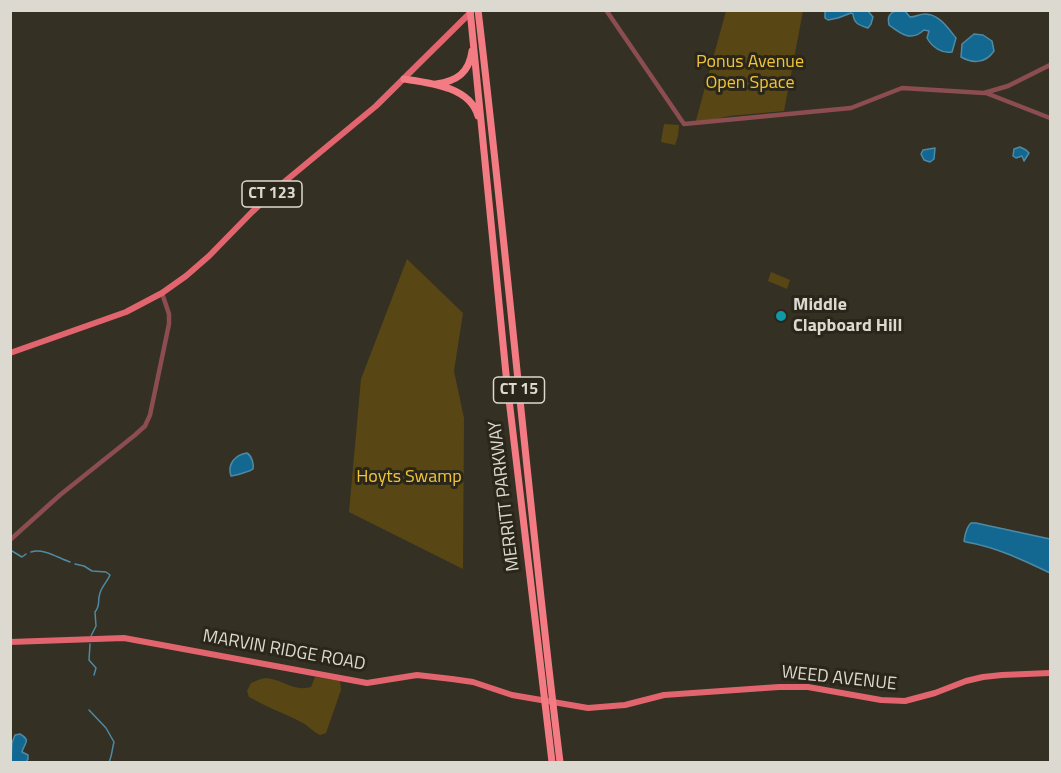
<!DOCTYPE html>
<style>
body{margin:0}
#map{position:relative;width:1061px;height:773px;overflow:hidden;background:#343023;font-family:"Titillium Web",sans-serif}
canvas{display:block}
.frame{position:absolute;inset:0;border:12px solid #dbd9d0;pointer-events:none}
</style>
<div id="map">
<canvas width="1061" height="773"></canvas>
<div class="frame"></div>
</div>
<script>
const ctx = document.querySelector('canvas').getContext('2d');
ctx.lineJoin = 'round';
function fill(path, color) { ctx.fillStyle = color; ctx.fill(path, 'evenodd'); }
function stroke(path, color, width, dash) { ctx.strokeStyle = color; ctx.lineWidth = width; ctx.lineCap = dash ? 'butt' : 'round'; ctx.setLineDash(dash || []); ctx.stroke(path); }
function label(font, color, halo, rows, align = 'center') {
  ctx.font = font + ' "Titillium Web",sans-serif'; ctx.lineWidth = 6; ctx.setLineDash([]); ctx.textBaseline = 'middle'; ctx.strokeStyle = halo; ctx.fillStyle = color; for (const [text, x, y, turn = 0] of rows) {
    ctx.save(); ctx.translate(x, y); ctx.rotate((+turn || 0) * Math.PI / 180); ctx.textAlign = isNaN(turn) ? turn : align; if (halo) ctx.strokeText(text, 0, 0); ctx.fillText(text, 0, 0); ctx.restore();
  }
}
fill(new Path2D(`
 M 726,11 L 803,11 L 784,111 L 729,116 L 695,124 Z
 M 664,124 L 679,125 L 678,136 L 675,145 L 661,142 Z
 M 407,259 L 463,313 L 454,371 L 464,418 L 463,569 L 349,512 L 361,379 Z
 M 771,272 L 790,280 L 787,289 L 768,281 Z
 M 315,677 L 340,681 L 341,690 L 326,733 L 320,735 C 312,731 308,725 301,722 C 284,713 266,707 249,697 L 247,691 L 251,683 C 256,681 262,678 266,678 C 282,679 294,692 311,687 Z`), '#584714');
const water = new Path2D(`
 M 904,10 L 910,17 C 916,17 919,14 925,14 C 939,14 948,28 956,38 L 952,52 C 942,54 932,47 927,38 L 929,31 L 924,30 C 911,42 901,34 889,25 C 886,13 894,10 904,10 Z
 M 825,11 L 868,11 L 873,17 L 871,24 L 868,28 C 859,25 854,24 853,14 L 851,13 L 838,18 L 828,20 L 825,18 Z
 M 974,34 L 983,35 L 992,41 L 994,51 C 986,63 973,64 961,57 L 962,44 Z
 M 1020,147 L 1026,150 L 1029,153 L 1024,161 L 1022,156 L 1016,158 L 1013,156 L 1014,149 Z
 M 935,148 L 934,159 L 930,162 L 924,160 L 921,154 L 923,150 Z
 M 247,453 C 252,456 254,464 253,469 C 251,471 234,476 231,476 C 227,464 235,455 247,453 Z
 M 971,523 L 976,523 L 1050,539 L 1050,573 C 1023,560 996,547 966,542 L 964,541 C 965,535 966,527 971,523 Z
 M 20,734 C 32,741 24,743 22,752 L 28,755 L 28,759 L 26,762 L 11,762 L 12,743 L 15,735 Z`);
fill(water, '#136891');
stroke(water, '#4f8aa4', 1.5);
stroke(new Path2D(`
 M 10,549 L 12,551 L 22,557 L 26,554
 M 31,552 C 44,548 58,558 70,562
 M 75,564 L 84,566 L 92,571 L 106,572 L 110,575 C 107,582 102,586 100,593 C 97,601 101,605 95,612 L 96,626 L 91,636
 M 90,644 L 89,660 L 96,668 L 94,675
 M 89,710 L 106,728 L 114,742 C 112,749 112,756 109,762`), '#4f8aa4', 1.5);
stroke(new Path2D(`
 M 606,10 L 684,124 L 851,108 L 902,88 L 984,93 L 1008,86 L 1050,65
 M 986,93 L 1050,118
 M 10,540 L 60,495 L 135,435 L 145,426 L 150,415 L 169,324 L 169,314 L 162,293`), '#8b4d50', 4.5);
stroke(new Path2D(`
 M 10,353 L 126,312 L 162,293 L 186,276 L 209,256 L 252,212 L 283,183 L 376,106 L 471,12
 M 10,642 L 124,638 L 367,683 L 417,675 L 452,679 L 473,682 L 512,695 L 588,708 L 625,705 L 664,695 L 779,687 L 808,687 L 881,700 L 905,701 L 935,693 L 966,681 L 983,677 L 1002,675 L 1050,673`), '#e1646e', 6);
stroke(new Path2D(`
 M 470,10 L 506,374 L 552,762
 M 478,10 C 508,261 529,512 560,762
 M 404,79 C 431,83 470,87 478,116
 M 436,84 C 457,81 469,73 472,51`), '#f37b83', 7);
for (const [x, y, r, color] of [
 [781,316,6,"#0f9aa8"]
]) { const dot = new Path2D(); dot.arc(x, y, r, 0, 2 * Math.PI); ctx.fillStyle = color; ctx.fill(dot); stroke(dot, '#2a2619', 2); }
for (const [x, y, w] of [
 [272,194,60],
 [519,390,51]
]) { const box = new Path2D(); box.roundRect(x - w / 2, y - 13, w, 26, 4.5); ctx.fillStyle = '#2a2619'; ctx.fill(box); stroke(box, '#dbd9d0', 1.5); }
label('bold 16px', '#dbd9d0', null, [
 ["CT 123",272,194],
 ["CT 15",519,390]
]);
label('18px', '#f0c53b', '#2a2619', [
 ["Ponus Avenue",750,63],
 ["Open Space",750,84],
 ["Hoyts Swamp",409,478]
]);
label('bold 18px', '#dbd9d0', '#2a2619', [
 ["Middle",793,306],
 ["Clapboard Hill",793,327]
], 'left');
label('18px', '#dbd9d0', '#2a2619', [
 ["MERRITT PARKWAY",505,496,-97],
 ["MARVIN RIDGE ROAD",284,651,10],
 ["WEED AVENUE",839,679,6]
]);
</script>
